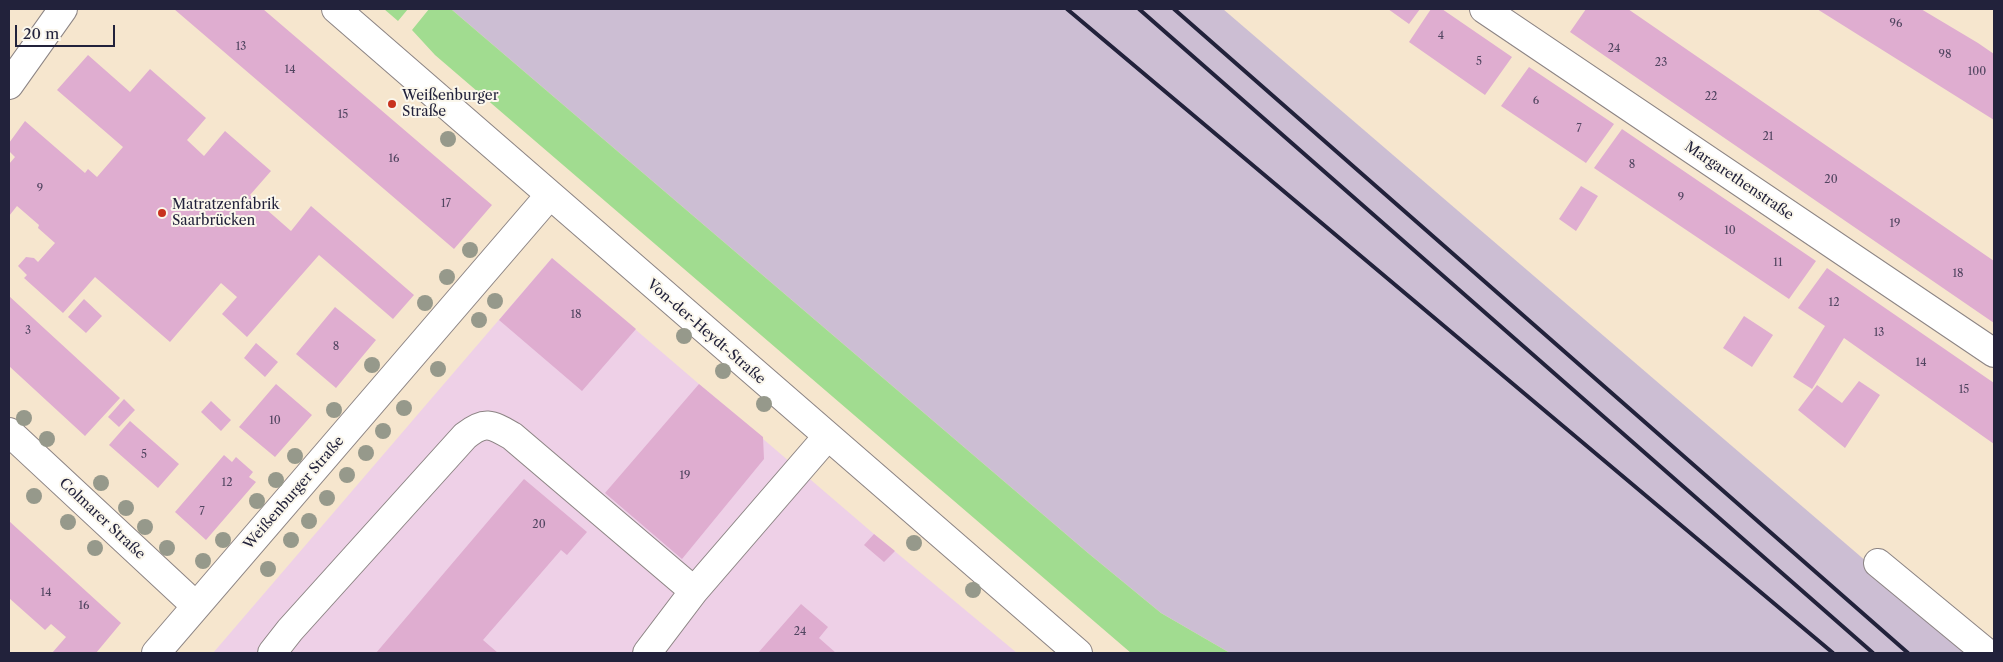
<!DOCTYPE html>
<meta charset="utf-8">
<style>
body{margin:0}
#map{position:relative;width:2003px;height:662px;overflow:hidden;background:#f6e6ce;font-family:"Libre Caslon Text",serif}
canvas{display:block}
.frame{position:absolute;inset:0;border:10px solid #22223b;pointer-events:none}
.scale{position:absolute;left:15px;top:25px;width:100px;height:22px;box-sizing:border-box;border:2px solid #22223b;border-top:0;padding-left:6px;font-size:15px;line-height:18px;white-space:nowrap;color:#22223b;-webkit-text-stroke:4px #fbf7ec;paint-order:stroke}
</style>
<div id="map">
<canvas width="2003" height="662"></canvas>
<div class="frame"></div>
<div class="scale">20 m</div>
</div>
<script>
const ctx = document.querySelector('canvas').getContext('2d');
ctx.lineJoin = 'round';
function fill(path, color) { ctx.fillStyle = color; ctx.fill(path, 'evenodd'); }
function stroke(path, color, width, dash) { ctx.strokeStyle = color; ctx.lineWidth = width; ctx.lineCap = dash ? 'butt' : 'round'; ctx.setLineDash(dash || []); ctx.stroke(path); }
function label(font, color, halo, rows, align = 'center') {
  ctx.font = font + ' "Libre Caslon Text",serif'; ctx.lineWidth = 4; ctx.setLineDash([]); ctx.textBaseline = 'middle'; ctx.strokeStyle = halo; ctx.fillStyle = color; for (const [text, x, y, turn = 0] of rows) {
    ctx.save(); ctx.translate(x, y); ctx.rotate((+turn || 0) * Math.PI / 180); ctx.textAlign = isNaN(turn) ? turn : align; if (halo) ctx.strokeText(text, 0, 0); ctx.fillText(text, 0, 0); ctx.restore();
  }
}
fill(new Path2D(`
 M 552,258 L 874,534 L 1017,653 L 213,653 Z`), '#eed0e7');
fill(new Path2D(`
 M 451,9 L 1223,9 L 1973,653 L 1230,653 L 1161,613 L 1088,553 Z`), '#ccbed3');
fill(new Path2D(`
 M 384,9 L 408,9 L 398,21 Z
 M 429,9 L 451,9 L 1088,553 L 1161,613 L 1230,653 L 1131,653 L 435,55 L 412,30 Z`), '#a1dc90');
fill(new Path2D(`
 M 174,9 L 263,9 L 492,205 L 454,249 Z
 M 1388,9 L 1420,9 L 1409,24 Z
 M 1431,9 L 1442,9 L 1512,57 L 1485,95 L 1409,42 Z
 M 1586,9 L 1628,9 L 1994,261 L 1994,323 L 1570,32 Z
 M 1817,9 L 1921,9 L 1978,43 L 1994,54 L 1994,120 Z
 M 88,55 L 130,92 L 150,69 L 206,118 L 187,140 L 204,156 L 225,131 L 271,171 L 250,195 L 291,231 L 311,206 L 414,295 L 393,319 L 319,255 L 247,337 L 222,314 L 237,297 L 221,283 L 170,342 L 95,277 L 63,313 L 24,278 L 27,275 L 18,266 L 26,257 L 34,258 L 38,262 L 55,243 L 38,228 L 39,225 L 17,206 L 9,216 L 9,164 L 15,157 L 9,151 L 9,143 L 25,121 L 85,173 L 88,169 L 97,177 L 123,147 L 57,90 Z
 M 1529,67 L 1614,124 L 1586,163 L 1501,106 Z
 M 1622,129 L 1816,261 L 1789,299 L 1594,168 Z
 M 1581,186 L 1598,196 L 1576,231 L 1559,219 Z
 M 552,258 L 636,329 L 582,391 L 499,320 Z
 M 1827,268 L 1994,383 L 1994,444 L 1844,338 L 1812,389 L 1793,377 L 1825,326 L 1798,308 Z
 M 9,296 L 120,398 L 85,436 L 9,366 Z
 M 84,299 L 102,316 L 86,333 L 68,317 Z
 M 335,307 L 376,340 L 336,388 L 296,354 Z
 M 1744,316 L 1773,335 L 1752,367 L 1723,348 Z
 M 256,343 L 278,362 L 265,377 L 244,358 Z
 M 1859,381 L 1880,395 L 1845,448 L 1798,410 L 1817,385 L 1842,403 Z
 M 276,384 L 312,415 L 275,457 L 239,427 Z
 M 699,384 L 763,437 L 764,459 L 682,559 L 605,493 Z
 M 124,399 L 135,410 L 119,427 L 108,417 Z
 M 211,401 L 231,420 L 221,431 L 201,412 Z
 M 130,421 L 179,464 L 158,488 L 109,445 Z
 M 224,455 L 232,462 L 236,457 L 253,472 L 249,477 L 256,482 L 206,540 L 175,512 Z
 M 524,479 L 587,532 L 567,555 L 561,550 L 483,640 L 498,653 L 376,653 Z
 M 9,521 L 121,623 L 96,653 L 52,653 L 66,637 L 51,624 L 45,630 L 9,598 Z
 M 874,534 L 895,551 L 884,562 L 864,545 Z
 M 801,604 L 828,627 L 819,638 L 836,653 L 758,653 Z`), '#dfadd0');
const minor = new Path2D(`
 M 1484,9 L 1994,353
 M 9,85 L 63,9
 M 9,432 L 196,606
 M 1878,563 L 1987,653
 M 156,653 L 549,196
 M 272,653 L 290,630 L 465,436 C 485,420 491,424 512,436 L 694,591
 M 647,653 L 694,591 L 827,437`);
const major = new Path2D(`
 M 336,9 L 1078,653`);
stroke(minor, '#8c8484', 30);
stroke(major, '#8c8484', 30);
stroke(minor, '#fff', 28);
stroke(major, '#fff', 28);
stroke(new Path2D(`
 M 1067,9 L 1833,653
 M 1139,9 L 1873,653
 M 1174,9 L 1908,653`), '#22223b', 4);
ctx.fillStyle = '#96998b';
for (const [x, y] of [
 [448,139],
 [470,250],
 [447,277],
 [495,301],
 [425,303],
 [479,320],
 [684,336],
 [372,365],
 [438,369],
 [723,371],
 [764,404],
 [404,408],
 [334,410],
 [24,418],
 [383,431],
 [47,439],
 [366,453],
 [295,456],
 [347,475],
 [276,480],
 [101,483],
 [34,496],
 [327,498],
 [257,501],
 [126,508],
 [309,521],
 [68,522],
 [145,527],
 [223,540],
 [291,540],
 [914,543],
 [95,548],
 [167,548],
 [203,561],
 [268,569],
 [973,590]
]) { ctx.beginPath(); ctx.arc(x, y, 8, 0, 2 * Math.PI); ctx.fill(); }
for (const [x, y, r, color] of [
 [392,104,5,"#c8321e"],
 [162,213,5,"#c8321e"]
]) { const dot = new Path2D(); dot.arc(x, y, r, 0, 2 * Math.PI); ctx.fillStyle = color; ctx.fill(dot); stroke(dot, '#fbf7ec', 2); }
label('11px', '#514560', null, [
 ["96",1896,24],
 ["4",1441,36],
 ["13",241,47],
 ["24",1614,49],
 ["98",1945,55],
 ["5",1479,62],
 ["23",1661,63],
 ["14",290,70],
 ["100",1977,72],
 ["22",1711,97],
 ["6",1536,101],
 ["15",343,115],
 ["7",1579,129],
 ["21",1768,137],
 ["16",394,159],
 ["8",1632,165],
 ["20",1831,180],
 ["9",40,189],
 ["9",1681,198],
 ["17",446,204],
 ["19",1895,224],
 ["10",1730,231],
 ["11",1778,263],
 ["18",1958,274],
 ["12",1834,303],
 ["18",576,315],
 ["3",28,331],
 ["13",1879,333],
 ["8",336,347],
 ["14",1921,363],
 ["15",1964,390],
 ["10",275,421],
 ["5",144,455],
 ["19",685,476],
 ["12",227,483],
 ["7",202,512],
 ["20",539,525],
 ["14",46,593],
 ["16",84,606],
 ["24",800,632]
]);
label('14px', '#22223b', '#fbf7ec', [
 ["Weißenburger",402,96],
 ["Straße",402,112],
 ["Matratzenfabrik",172,205],
 ["Saarbrücken",172,221]
], 'left');
label('14px', '#22223b', '#fbf7ec', [
 ["Margarethenstraße",1739,181,34],
 ["Von-der-Heydt-Straße",706,332,41],
 ["Weißenburger Straße",294,493,-49],
 ["Colmarer Straße",102,519,43]
]);
</script>
